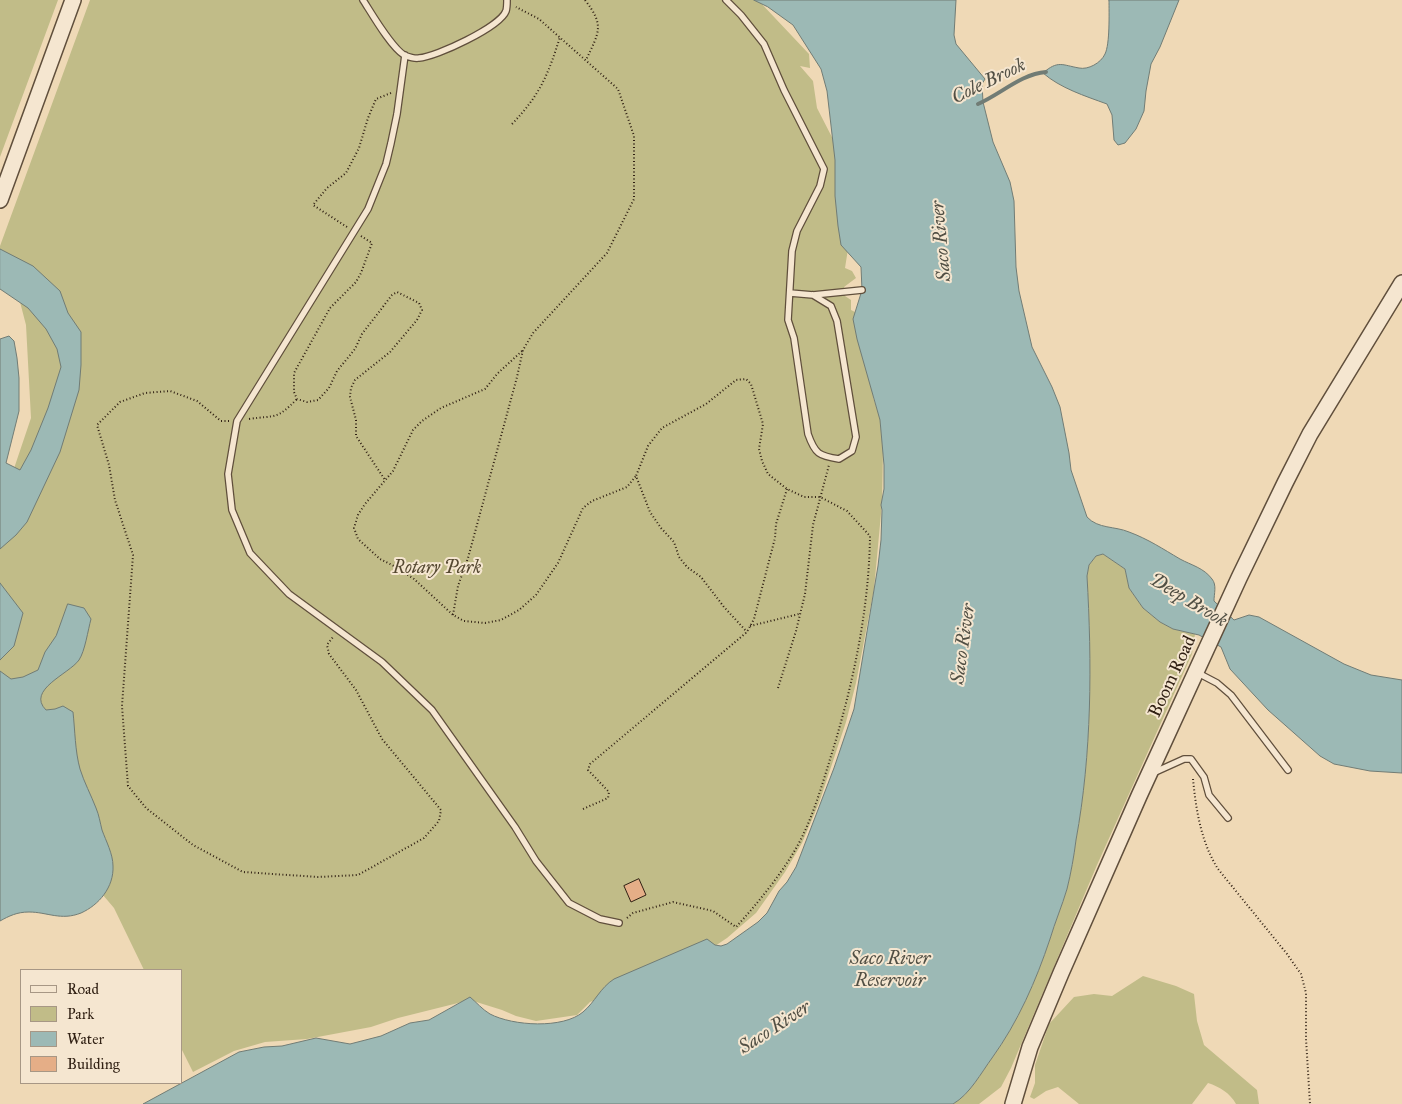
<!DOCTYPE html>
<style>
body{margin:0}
#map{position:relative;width:1402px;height:1104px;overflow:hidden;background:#efd9b6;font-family:"IM FELL Great Primer",serif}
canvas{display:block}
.legend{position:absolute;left:20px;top:969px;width:162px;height:115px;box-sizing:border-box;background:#f5e6d0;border:1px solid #a79785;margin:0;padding:6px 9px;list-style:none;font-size:15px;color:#312114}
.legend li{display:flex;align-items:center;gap:10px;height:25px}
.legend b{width:25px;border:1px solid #a79785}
</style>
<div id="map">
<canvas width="1402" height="1104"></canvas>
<ul class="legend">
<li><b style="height:6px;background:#f5e6d0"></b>Road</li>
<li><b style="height:14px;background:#c1bc88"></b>Park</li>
<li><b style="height:14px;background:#9cb9b5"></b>Water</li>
<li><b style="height:14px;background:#e5ae87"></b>Building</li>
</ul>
</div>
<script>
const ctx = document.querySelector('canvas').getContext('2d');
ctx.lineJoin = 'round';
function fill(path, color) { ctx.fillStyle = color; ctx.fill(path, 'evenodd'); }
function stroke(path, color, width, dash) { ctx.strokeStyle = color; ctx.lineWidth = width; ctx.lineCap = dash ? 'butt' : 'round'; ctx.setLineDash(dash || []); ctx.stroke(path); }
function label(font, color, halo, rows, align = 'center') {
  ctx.font = font + ' "IM FELL Great Primer",serif'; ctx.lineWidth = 4; ctx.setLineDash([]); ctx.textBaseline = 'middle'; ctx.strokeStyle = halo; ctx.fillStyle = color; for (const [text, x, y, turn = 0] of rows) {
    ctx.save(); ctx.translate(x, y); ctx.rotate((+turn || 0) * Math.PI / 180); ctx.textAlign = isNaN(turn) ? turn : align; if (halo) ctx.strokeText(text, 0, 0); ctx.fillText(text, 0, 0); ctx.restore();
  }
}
fill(new Path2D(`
 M 0,0 L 58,0 L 0,157 Z
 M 90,0 L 758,0 L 809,54 L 810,68 L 800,66 L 813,81 L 817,108 L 837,147 L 848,249 L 845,268 L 852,271 L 856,278 L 844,287 L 845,296 L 851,300 L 851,310 L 855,312 L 872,360 L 873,397 L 880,418 L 883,451 L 882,503 L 874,589 L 856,683 L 846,722 L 819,803 L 802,843 L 785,872 L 756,913 L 727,938 L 700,956 L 590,1002 L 577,1015 L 536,1021 L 516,1016 L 502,1010 L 470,1000 L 398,1018 L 371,1027 L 307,1039 L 265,1042 L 234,1051 L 193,1072 L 181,1048 L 181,970 L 144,970 L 114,908 L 29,808 L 0,751 L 0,510 L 31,418 L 26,325 L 13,275 L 0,265 L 0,246 Z
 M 1103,554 L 1125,569 L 1129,588 L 1143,608 L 1160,622 L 1173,629 L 1195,634 L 1192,654 L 1097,865 L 1011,1068 L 1001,1087 L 979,1104 L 953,1104 C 970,1094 981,1073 992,1058 C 1018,1022 1036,981 1050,939 C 1055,922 1062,906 1067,889 C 1071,873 1074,856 1076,840 C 1092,753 1092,663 1087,576 L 1089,565 L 1096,556 Z
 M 1143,976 L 1176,986 L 1194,994 L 1197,1021 L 1204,1045 L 1257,1090 L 1259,1104 L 1236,1104 C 1230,1093 1220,1087 1208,1083 L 1192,1104 L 1079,1104 L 1058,1087 L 1046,1091 L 1034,1099 L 1030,1097 L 1035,1083 L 1035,1065 L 1049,1024 L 1074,997 L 1094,994 L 1112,996 Z`), '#c1bc88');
const water = new Path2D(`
 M 754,0 L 956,0 L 954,35 L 956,44 L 985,79 L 982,84 L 983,102 L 993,142 L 1010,182 L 1014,201 L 1016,267 L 1019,291 L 1032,347 L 1052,387 L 1060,407 L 1069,453 L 1071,470 L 1087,517 C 1098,529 1115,526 1129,532 C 1148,539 1163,549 1180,559 C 1191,565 1204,568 1212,579 C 1217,585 1214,594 1214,601 L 1234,620 L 1249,615 L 1259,617 L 1344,664 L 1371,675 L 1402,680 L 1402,773 L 1370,771 L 1334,764 L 1320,756 L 1268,710 L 1230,669 L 1221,647 L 1199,635 L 1173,629 L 1160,622 L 1143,608 L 1129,588 L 1125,569 L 1103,554 L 1096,556 L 1089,565 L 1087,576 C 1092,663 1092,753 1076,840 C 1074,856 1071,873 1067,889 C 1062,906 1055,922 1050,939 C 1036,981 1018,1022 992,1058 C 981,1073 970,1094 953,1104 L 143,1104 L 239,1052 L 264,1047 L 282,1046 L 316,1038 L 350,1044 L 381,1036 L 410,1023 L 429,1020 L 470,997 C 476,1002 483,1010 490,1014 C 513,1026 563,1029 583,1012 C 595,1002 600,988 614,979 L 707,939 L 715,945 L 721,946 L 727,944 L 758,922 L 767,913 L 779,891 L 787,882 L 796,867 L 834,768 L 854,709 L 878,566 L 881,540 L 882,510 L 881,505 L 884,489 L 884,465 L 880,420 L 857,339 L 853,319 L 862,290 L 861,267 L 841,245 L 838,226 L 835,196 L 835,160 L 827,91 L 821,69 L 793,25 L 768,7 Z
 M 1109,0 L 1179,0 L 1160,47 L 1151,64 L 1146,91 L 1144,111 L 1136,129 L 1125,143 L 1118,145 L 1114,140 L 1112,115 L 1107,104 C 1085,96 1060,88 1043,73 C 1058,60 1062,65 1079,68 C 1088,70 1101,63 1105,54 C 1110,44 1109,13 1109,0 Z
 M 0,249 L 33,266 L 60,291 L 68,313 L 81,332 L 81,365 L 79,390 L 60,452 L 27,522 L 16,535 L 0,549 L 0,339 L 9,336 L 14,341 L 17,358 L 19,378 L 19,411 L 6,463 L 20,470 L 31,450 L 48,408 L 61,367 L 57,349 L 46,329 L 28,308 L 0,289 Z
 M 0,583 L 23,613 L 14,646 L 0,660 Z
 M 68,604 L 84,608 L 91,619 C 88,630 85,651 79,660 C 69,674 26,690 46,710 L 55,709 L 63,706 L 73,712 C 75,730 75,751 80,769 C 84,782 91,795 96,808 C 99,815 100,822 102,830 C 106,841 113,854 113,866 C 114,887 99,905 81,913 C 61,921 47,912 29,912 C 17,912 9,916 0,921 L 0,671 L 11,679 L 23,677 L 38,670 L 45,652 L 56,636 Z`);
fill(water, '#9cb9b5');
stroke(water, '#717c75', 1);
stroke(new Path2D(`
 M 978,104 C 1001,94 1021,74 1046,72`), '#717c75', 4);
const building = new Path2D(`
 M 639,879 L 646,895 L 631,902 L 624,886 Z`);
fill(building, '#e5ae87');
stroke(building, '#312114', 1);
const service = new Path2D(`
 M 363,0 C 372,14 391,47 404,55 C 408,57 416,59 419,58 C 436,57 500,27 506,11 C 507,8 507,3 507,0
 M 726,0 L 741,15 L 764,44 L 784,90 L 824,169 L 820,186 L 797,231 L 792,251 L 788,320 L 794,338 L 808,434 C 815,454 819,456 839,459 L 852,451 L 856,437 L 837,321 L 831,306 L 813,295
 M 405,55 L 397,114 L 391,143 L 386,164 L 368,209 L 237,421 L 228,474 L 232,510 L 250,553 L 289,594 L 382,662 L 432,710 L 515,827 L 536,861 L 569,903 L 600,919 L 619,923
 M 790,293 L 813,295 L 862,290
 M 1196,672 L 1217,683 L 1231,695 L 1288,770
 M 1153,773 L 1184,759 L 1191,759 L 1204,777 L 1209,795 L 1228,818`);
const tertiary = new Path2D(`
 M 0,200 L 73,0
 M 1013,1104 L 1030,1047 L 1061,973 L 1139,796 L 1239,578 L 1285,483 L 1310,434 L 1402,283`);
stroke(service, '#604f3c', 8);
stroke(tertiary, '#604f3c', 18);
stroke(new Path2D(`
 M 585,0 C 605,26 599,32 586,60
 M 512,124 C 540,95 548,75 560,37
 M 347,227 L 313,205 L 327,188 L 346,173 L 359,148 L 368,118 L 376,99 L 391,93
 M 361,236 L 372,243 L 361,273 L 356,282 L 330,308 L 294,373 L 294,392 L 297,399 L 307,402 L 318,400 L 329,388 L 337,371 L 355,349 L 362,334 L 392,295 L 397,292 L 419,303 L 422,310 L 417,320 L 390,352 L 355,380 L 351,388 L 350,397 L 356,420 L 356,436 L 385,480
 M 522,351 L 497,374 L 485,389 L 441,408 L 422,421 L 413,430 L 393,471 L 365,504 L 358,515 L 354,528 L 358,539 L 380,559 L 394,566 L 414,579 L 453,615 L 464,621 L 485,623 L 501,620 L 519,610 L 536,595 L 558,563 L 583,508 L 592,501 L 627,487 L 636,476
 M 249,419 C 277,415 276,420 297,399
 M 229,421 L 221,421 L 197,401 L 170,391 L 145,393 L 120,402 L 97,425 L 109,465 L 115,500 L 133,555 L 122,706 L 128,786 L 146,808 L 193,845 L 243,872 L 318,877 L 358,875 L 424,838 L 439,821 L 441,810 L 382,739 L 356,690 L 329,654 L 327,645 L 333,637
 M 453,615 L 458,586 L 468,558 L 517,377 L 523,350 L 533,333 L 607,253 L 634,199 L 634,136 L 618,89 L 539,19 L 516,7
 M 750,626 L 799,614
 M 778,688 L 796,631 L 805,594 L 813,525 L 829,465
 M 1193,779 C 1196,810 1201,842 1218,869 L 1287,954 L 1301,974 L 1306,993 L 1306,1039 L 1310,1104
 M 583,809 L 608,798 L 609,792 L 588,770 L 590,764 L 747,632 L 754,619 L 775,538 L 776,524 L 787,489
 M 627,918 L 633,913 L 673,902 L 713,911 L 736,927 C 759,902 789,865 803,835 C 815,810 823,782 831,756 C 853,685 869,610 870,536 L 847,511 L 820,497 L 804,497 L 787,489 L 768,474 L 762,461 L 759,449 L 763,424 L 751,384 L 746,379 L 736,380 L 706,404 L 662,428 L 648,446 L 636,476 L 650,512 L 661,528 L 674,542 L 679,557 L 687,567 L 701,577 L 724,607 L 747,632`), '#312114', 2, [1, 2.5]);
stroke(service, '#f5e6d0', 5.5);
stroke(tertiary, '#f5e6d0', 15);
label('italic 18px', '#554831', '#f5e6d0', [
 ["Rotary Park",437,569]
]);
label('18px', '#312114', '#f5e6d0', [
 ["Boom Road",1173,677,-65]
]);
label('italic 19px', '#514f44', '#f5e6d0', [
 ["Cole Brook",989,82,-26],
 ["Saco River",942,241,-95],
 ["Deep Brook",1188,601,31],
 ["Saco River",964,644,-82],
 ["Saco River",890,959],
 ["Reservoir",890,981],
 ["Saco River",775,1028,-33]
]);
</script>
